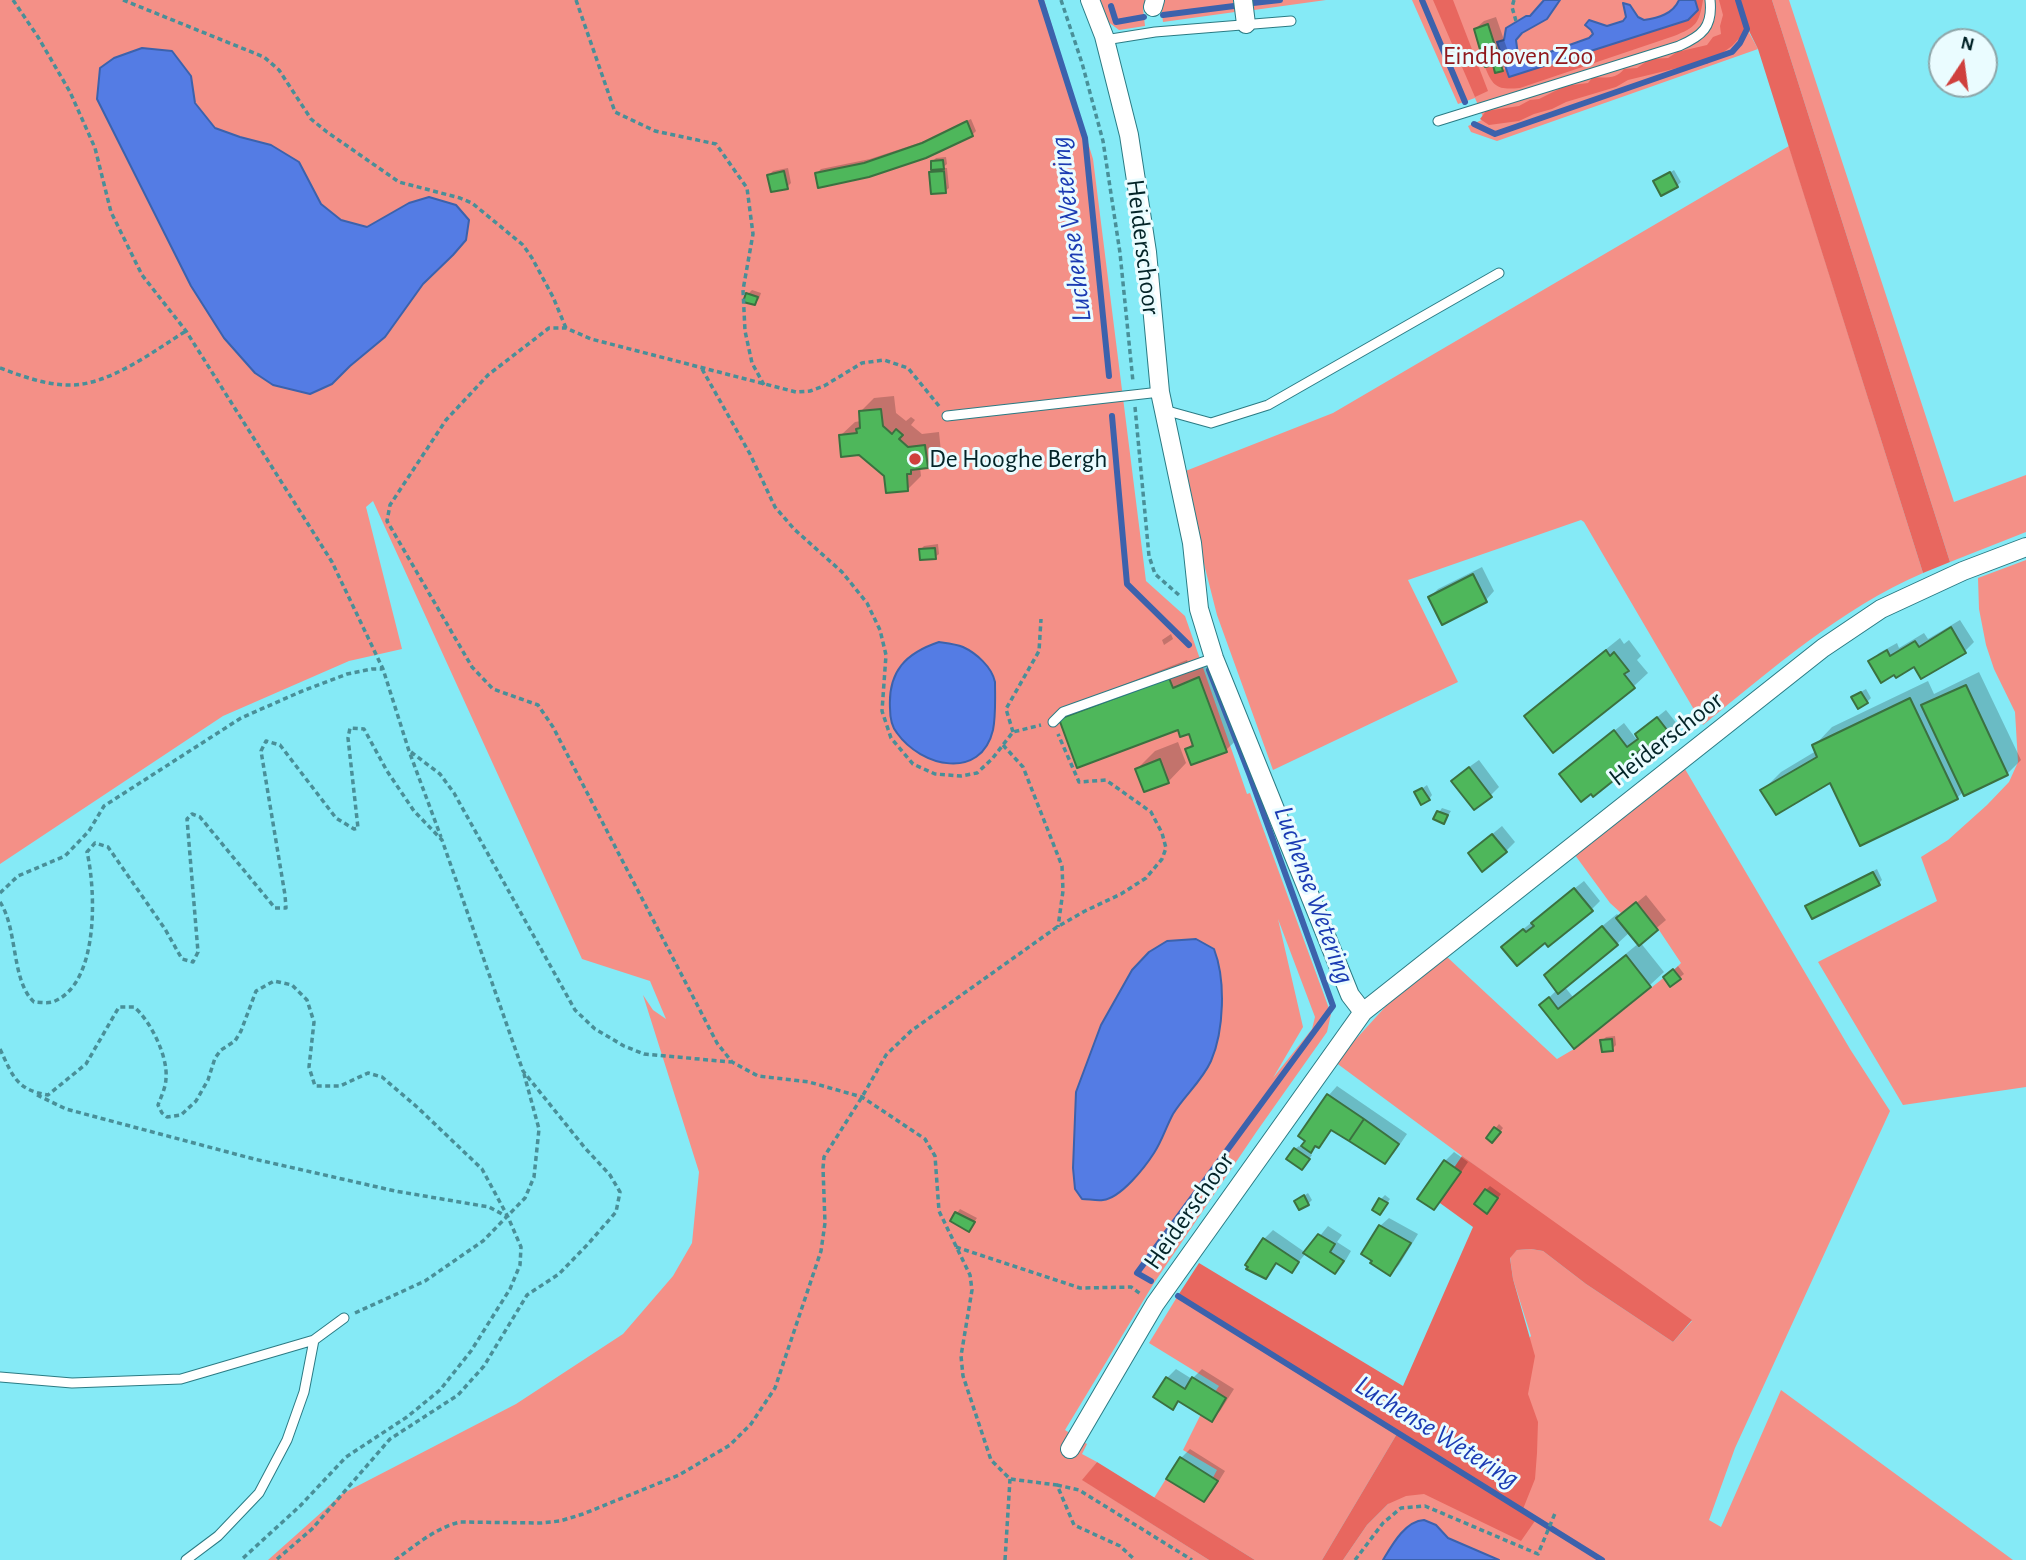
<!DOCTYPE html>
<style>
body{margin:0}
#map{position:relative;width:2026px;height:1560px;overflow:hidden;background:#85eaf6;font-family:"Alegreya Sans",sans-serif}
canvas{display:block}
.north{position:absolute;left:1928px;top:28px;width:70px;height:70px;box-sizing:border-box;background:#eafcff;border:2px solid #8ea6a9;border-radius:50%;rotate:13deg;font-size:19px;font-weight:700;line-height:28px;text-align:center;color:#032428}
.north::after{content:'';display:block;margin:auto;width:24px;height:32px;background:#cf403d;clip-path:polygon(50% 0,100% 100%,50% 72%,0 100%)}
</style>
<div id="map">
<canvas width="2026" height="1560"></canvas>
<div class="north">N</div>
</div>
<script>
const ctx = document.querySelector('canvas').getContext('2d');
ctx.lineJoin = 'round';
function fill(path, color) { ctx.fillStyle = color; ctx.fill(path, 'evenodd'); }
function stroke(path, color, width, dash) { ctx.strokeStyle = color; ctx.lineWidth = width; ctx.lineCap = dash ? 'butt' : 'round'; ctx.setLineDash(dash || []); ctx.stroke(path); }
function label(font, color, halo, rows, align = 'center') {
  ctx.font = font + ' "Alegreya Sans",sans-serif'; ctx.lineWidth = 6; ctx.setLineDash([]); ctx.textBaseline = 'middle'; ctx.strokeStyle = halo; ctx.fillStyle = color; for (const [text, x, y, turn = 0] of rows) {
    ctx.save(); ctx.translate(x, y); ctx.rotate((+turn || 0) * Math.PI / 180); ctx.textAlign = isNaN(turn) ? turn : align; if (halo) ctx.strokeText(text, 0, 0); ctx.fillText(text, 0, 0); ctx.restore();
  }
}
fill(new Path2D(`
 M 0,0 L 1044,0 L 1093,159 L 1146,581 L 1185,616 L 1247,794 L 1250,793 L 1331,1014 L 1327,1032 L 1257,1131 L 1154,1283 L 1065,1430 L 1087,1444 L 1082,1454 L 1097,1462 L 1083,1480 L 1209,1560 L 268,1560 L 342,1494 L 516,1404 L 623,1334 L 673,1276 L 692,1243 L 699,1172 L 643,995 L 653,1010 L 666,1019 L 650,981 L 582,959 L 373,501 L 366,507 L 402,649 L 349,661 L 223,716 L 0,864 ZM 1278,919 L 1315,1017 L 1312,1029 L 1273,1078 L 1303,1027 Z
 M 1099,0 L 1233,0 L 1235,12 L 1163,22 L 1161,6 L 1143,8 L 1145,26 L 1119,30 L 1107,21 Z
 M 1253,0 L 1326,0 L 1254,10 Z
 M 1412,0 L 1738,0 L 1747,29 L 1758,49 L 1497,141 L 1471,132 L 1468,126 L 1484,119 L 1475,98 L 1458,104 Z
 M 1772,0 L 1789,0 L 1954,502 L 2026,475 L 2026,532 L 1950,562 Z
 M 1789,146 L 1923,573 C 1840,609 1772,669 1703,725 L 1584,522 L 1581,520 L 1408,580 L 1458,682 L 1273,770 L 1217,615 L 1190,509 L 1183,472 L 1333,413 Z
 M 2026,560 L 2026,1087 L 1903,1105 L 1818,962 L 1937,901 L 1921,857 L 1948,840 L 1987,805 L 2009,782 L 2018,762 L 2015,712 L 1994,669 L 1986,645 L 1979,609 L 1978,578 Z
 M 1685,769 L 1850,1049 L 1890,1111 L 1735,1448 L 1709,1520 L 1721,1527 L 1781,1390 L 2013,1560 L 1343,1560 L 1367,1525 L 1388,1504 L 1531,1336 L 1513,1279 L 1510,1257 L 1517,1250 L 1531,1249 L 1543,1251 L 1586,1284 L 1673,1342 L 1692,1321 L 1516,1196 L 1335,1062 L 1387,1005 L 1446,956 L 1557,1059 L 1574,1049 L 1676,968 L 1681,963 L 1659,930 L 1636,902 L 1621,913 L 1610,903 L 1575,855 Z
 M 1177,1297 L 1398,1432 L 1322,1560 L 1255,1560 L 1154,1498 L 1169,1474 L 1204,1494 L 1217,1470 L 1183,1450 L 1204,1408 L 1219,1386 L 1149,1343 Z`), '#f49087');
fill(new Path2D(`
 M 1433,0 L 1453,0 L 1488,91 L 1475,97 Z
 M 1695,0 L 1703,0 C 1699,24 1696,27 1674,36 L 1520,88 C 1499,90 1493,88 1485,67 L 1493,65 L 1495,73 L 1506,69 L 1509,77 L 1697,10 Z
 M 1719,0 L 1772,0 L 1950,562 L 1923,573 L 1758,49 L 1748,29 L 1732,46 L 1707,64 L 1694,64 L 1628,80 L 1616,87 L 1566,102 L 1552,109 L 1534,114 L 1519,121 L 1489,125 L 1480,119 L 1486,111 L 1519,106 L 1530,100 L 1539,99 L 1565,86 L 1588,83 L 1593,77 C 1604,78 1617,79 1624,69 L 1637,68 L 1650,59 L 1668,58 L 1677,52 L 1707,45 L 1713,37 L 1721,34 L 1720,26 L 1723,15 Z
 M 1462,1156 L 1692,1320 L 1673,1342 L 1586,1284 L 1543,1251 L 1531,1249 L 1517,1250 L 1510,1258 L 1513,1279 L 1535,1356 L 1528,1394 L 1538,1422 L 1537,1453 L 1535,1479 L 1523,1509 L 1537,1518 L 1521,1541 L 1424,1494 L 1406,1496 L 1388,1504 L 1367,1525 L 1343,1560 L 1322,1560 L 1398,1432 L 1177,1297 L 1199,1263 L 1403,1386 L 1473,1227 L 1433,1198 Z
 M 1097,1462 L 1255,1560 L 1209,1560 L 1082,1480 Z`), '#e8675f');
const water = new Path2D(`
 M 1544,0 L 1560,0 L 1547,19 L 1522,33 L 1516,40 L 1518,55 L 1524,59 L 1533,58 L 1589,38 L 1593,34 L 1591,30 L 1585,25 L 1589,20 L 1607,26 L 1623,21 L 1626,17 L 1623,3 L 1630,5 L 1638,17 L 1644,20 C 1658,18 1673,14 1679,0 L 1695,0 L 1698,10 L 1688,20 L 1509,77 L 1497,42 L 1504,40 L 1506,28 L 1526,16 L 1530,16 Z
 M 142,48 L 172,51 L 191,76 L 195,103 L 215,128 L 240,137 L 271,145 L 299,162 L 321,204 L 341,220 L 367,227 L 409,203 L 429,197 L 456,205 L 469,220 L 466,240 L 453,255 L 423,284 L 385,337 L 350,366 L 332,384 L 310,394 L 273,385 L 255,373 L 224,338 L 191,286 L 97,99 L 100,68 L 114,58 Z
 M 939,642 C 946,643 956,644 963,647 C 976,653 992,667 995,682 C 995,697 996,715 993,730 C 981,781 921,767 897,733 C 891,726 890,717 890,708 C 888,671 906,653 939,642 Z
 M 1196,939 L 1214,949 C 1226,980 1224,1031 1211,1061 C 1202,1081 1184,1096 1173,1114 C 1166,1127 1162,1141 1154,1153 C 1145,1167 1121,1198 1103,1200 C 1097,1201 1088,1199 1082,1199 L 1075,1189 L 1073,1168 L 1076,1092 L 1101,1025 L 1132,970 L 1149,952 L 1167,941 Z
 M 1424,1520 L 1436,1525 L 1448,1538 L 1499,1560 L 1383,1560 C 1392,1545 1405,1521 1424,1520 Z`);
fill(water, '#547ce4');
stroke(water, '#3c62ac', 2);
fill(new Path2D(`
 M 1496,17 L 1511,60 L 1502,69 L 1475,29 L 1484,21 Z
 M 971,119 L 976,131 L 972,135 L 925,156 L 817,173 L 821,169 L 870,159 L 928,140 Z
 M 946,157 L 947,164 L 942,168 L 947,168 L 949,188 L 945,191 L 931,173 L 936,168 L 932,162 L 936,158 Z
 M 788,168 L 791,183 L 787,187 L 769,175 L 773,171 Z
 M 1674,170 L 1681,182 L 1677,186 L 1656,181 Z
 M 752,290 L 761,293 L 759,299 L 755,303 L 748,294 Z
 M 894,396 L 896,413 L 906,421 L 911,417 L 915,420 L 911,425 L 922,434 L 939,432 L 941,452 L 927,466 L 920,467 L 921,476 L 907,490 L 886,475 L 841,435 L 855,422 L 861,421 L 860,412 L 874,398 Z
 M 938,544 L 939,554 L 935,557 L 921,549 L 924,546 Z
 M 1482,567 L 1494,591 L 1486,600 L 1430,597 L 1438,589 Z
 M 1960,620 L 1974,642 L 1965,651 L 1914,665 L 1870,662 L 1879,653 L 1897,643 L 1899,648 L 1924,633 L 1928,639 Z
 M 1171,634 L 1173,639 L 1164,645 L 1162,640 Z
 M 1620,638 L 1624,644 L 1629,640 L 1641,656 L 1637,660 L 1648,673 L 1634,686 L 1554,750 L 1526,716 L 1540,702 Z
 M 1187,660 L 1191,670 L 1217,660 L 1245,732 L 1226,750 L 1187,749 L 1194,742 L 1190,732 L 1179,727 L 1061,720 L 1079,702 Z
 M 1979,672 L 2021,760 L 2007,774 L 1964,791 L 1957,798 L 1831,780 L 1763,790 L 1781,772 L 1816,751 L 1814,746 L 1832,727 L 1928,681 L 1934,694 Z
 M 1866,689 L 1871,698 L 1867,702 L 1857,694 Z
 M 1666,710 L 1678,725 L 1670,734 L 1640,743 L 1646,751 L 1637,759 L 1570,766 L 1624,723 L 1637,740 L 1646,726 Z
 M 1178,742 L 1186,763 L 1168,782 L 1137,769 L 1155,751 Z
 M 1479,760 L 1499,787 L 1491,795 L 1462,772 Z
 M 1427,785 L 1432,795 L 1429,799 L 1416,793 Z
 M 1442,808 L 1451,811 L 1444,822 L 1435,818 Z
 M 1502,826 L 1515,842 L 1506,851 L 1479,845 Z
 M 1877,869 L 1882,880 L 1879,883 L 1807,907 L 1811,903 Z
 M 1584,881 L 1600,901 L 1591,910 L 1545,940 L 1512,938 Z
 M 1646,895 L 1666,920 L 1640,942 L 1664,972 L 1650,985 L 1574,1046 L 1541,1005 L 1557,990 L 1546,975 L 1569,953 L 1617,914 L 1620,917 ZM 1630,932 L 1639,943 L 1573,997 L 1564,986 L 1617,944 Z
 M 1678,966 L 1684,974 L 1670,985 L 1669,974 Z
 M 1615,1036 L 1616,1045 L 1612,1049 L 1602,1041 L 1606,1037 Z
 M 1337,1086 L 1407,1134 L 1394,1153 L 1385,1162 L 1333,1129 L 1319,1146 L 1317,1145 L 1309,1152 L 1312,1155 L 1305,1164 L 1295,1149 L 1299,1146 L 1302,1148 L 1307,1140 L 1301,1136 L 1329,1095 Z
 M 1499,1124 L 1503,1128 L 1496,1137 L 1488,1138 Z
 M 1454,1152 L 1468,1162 L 1443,1199 L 1434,1208 L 1445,1161 Z
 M 1490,1186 L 1501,1194 L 1491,1208 L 1486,1190 Z
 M 1308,1193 L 1312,1200 L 1308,1204 L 1296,1201 Z
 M 1385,1195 L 1390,1199 L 1383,1209 L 1381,1199 Z
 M 960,1209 L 977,1218 L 969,1229 L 952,1220 Z
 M 1389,1218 L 1418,1234 L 1399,1265 L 1390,1274 L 1380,1226 Z
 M 1328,1226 L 1342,1235 L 1337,1242 L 1351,1251 L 1344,1263 L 1335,1272 L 1306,1253 L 1291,1271 L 1278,1262 L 1265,1276 L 1264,1239 L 1273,1230 L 1306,1253 Z
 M 1176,1369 L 1192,1379 L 1202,1369 L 1234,1389 L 1220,1411 L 1211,1419 L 1180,1400 L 1173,1407 L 1156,1397 L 1167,1378 Z
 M 1190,1449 L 1225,1471 L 1212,1492 L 1204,1500 L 1181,1458 Z`), '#0003');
stroke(new Path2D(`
 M 1041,0 L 1085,138 L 1109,376
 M 1422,0 L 1465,102
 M 1253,3 L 1280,0
 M 1111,6 L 1116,22 L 1144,17
 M 1163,15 L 1234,6
 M 1474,124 L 1495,134 L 1732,52 L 1740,43 L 1747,29 L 1738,0
 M 1112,416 L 1127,584 L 1189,645
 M 1151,1281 L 1137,1273 L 1333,1006 L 1250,776 L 1209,670
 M 1178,1296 L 1602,1560`), '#3c62ac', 6);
const building = new Path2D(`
 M 1488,24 L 1503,71 L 1495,73 L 1493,65 L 1485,67 L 1474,29 Z
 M 967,121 L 973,136 L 926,158 L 869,177 L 818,188 L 815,173 L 864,163 L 922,143 Z
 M 943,160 L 944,169 L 931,170 L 931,161 Z
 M 784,171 L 788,189 L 771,192 L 767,175 Z
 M 944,171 L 946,193 L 931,194 L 929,172 Z
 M 1670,172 L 1678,187 L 1661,196 L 1653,181 Z
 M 746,293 L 758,297 L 755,305 L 743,302 Z
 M 881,409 L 883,426 L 892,434 L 896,429 L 903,435 L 899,439 L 908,447 L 925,445 L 928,468 L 911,470 L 911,474 L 907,474 L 908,491 L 886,493 L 884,476 L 859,455 L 841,457 L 839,435 L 857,433 L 856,429 L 860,428 L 859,411 Z
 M 935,548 L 936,559 L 920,560 L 919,549 Z
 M 1473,574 L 1487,602 L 1442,625 L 1428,597 Z
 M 1951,627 L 1966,653 L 1921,679 L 1914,667 L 1896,678 L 1894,675 L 1881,683 L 1868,661 L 1887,650 L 1890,656 L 1915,641 L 1919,647 Z
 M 1606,650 L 1610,656 L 1614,652 L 1629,671 L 1624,674 L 1635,688 L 1553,753 L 1524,716 Z
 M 1199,677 L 1227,752 L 1191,765 L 1185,749 L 1193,746 L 1189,734 L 1180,737 L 1178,730 L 1077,768 L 1059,719 L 1169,678 L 1173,688 Z
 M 1966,685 L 2008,775 L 1964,796 L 1921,705 Z
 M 1861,692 L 1868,703 L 1858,709 L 1851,697 Z
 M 1910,698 L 1958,799 L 1860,846 L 1830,783 L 1776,815 L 1760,790 L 1817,757 L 1812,745 Z
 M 1657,717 L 1671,735 L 1649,752 L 1645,747 L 1634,755 L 1638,761 L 1593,797 L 1591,794 L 1581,802 L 1559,774 L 1614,730 L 1627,747 L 1638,739 L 1635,734 Z
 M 1160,759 L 1169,783 L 1144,792 L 1135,769 Z
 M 1469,767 L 1492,797 L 1474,810 L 1451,781 Z
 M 1422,788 L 1430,800 L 1421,805 L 1414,792 Z
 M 1437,811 L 1448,815 L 1444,824 L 1433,819 Z
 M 1492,834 L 1507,852 L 1482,872 L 1468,853 Z
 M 1873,872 L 1880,885 L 1812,919 L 1805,906 Z
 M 1574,888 L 1593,911 L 1548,947 L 1545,943 L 1517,966 L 1501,947 L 1523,929 L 1526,932 L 1534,926 L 1531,923 Z
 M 1636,902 L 1658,930 L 1639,946 L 1616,918 Z
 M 1602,926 L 1618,945 L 1558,994 L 1544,975 Z
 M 1626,955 L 1651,987 L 1574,1049 L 1539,1005 L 1549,997 L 1558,1009 Z
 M 1673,969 L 1681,979 L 1670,987 L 1663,977 Z
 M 1612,1039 L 1613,1051 L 1602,1052 L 1600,1040 Z
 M 1327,1094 L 1364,1119 L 1349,1141 L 1331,1130 L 1319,1148 L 1315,1146 L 1311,1153 L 1301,1146 L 1305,1141 L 1298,1136 Z
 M 1364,1119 L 1399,1144 L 1385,1164 L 1349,1141 Z
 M 1494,1127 L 1501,1132 L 1492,1143 L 1486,1138 Z
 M 1294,1148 L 1310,1159 L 1302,1170 L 1286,1159 Z
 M 1444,1160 L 1461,1172 L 1434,1210 L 1417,1199 Z
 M 1485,1189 L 1498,1198 L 1487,1214 L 1474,1204 Z
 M 1304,1195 L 1309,1205 L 1299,1210 L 1294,1201 Z
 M 1379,1198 L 1388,1203 L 1380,1215 L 1372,1210 Z
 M 955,1212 L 975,1222 L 969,1232 L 950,1221 Z
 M 1379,1225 L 1411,1243 L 1390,1276 L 1370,1263 L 1372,1261 L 1361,1254 Z
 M 1318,1234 L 1335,1244 L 1330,1252 L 1344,1261 L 1335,1274 L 1303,1253 Z
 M 1263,1238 L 1299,1262 L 1292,1273 L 1276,1263 L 1266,1279 L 1246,1269 L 1248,1267 L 1245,1265 Z
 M 1166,1377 L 1185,1389 L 1192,1377 L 1226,1398 L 1212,1422 L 1178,1401 L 1173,1410 L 1153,1397 Z
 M 1180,1457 L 1218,1481 L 1204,1502 L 1166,1479 Z`);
fill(building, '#4eb75b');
stroke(building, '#3b7140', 2);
const lane = new Path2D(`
 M 1105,40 L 1155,32 L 1291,21
 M 1438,121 L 1679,46 C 1702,36 1713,27 1710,0
 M 1164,410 L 1211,423 L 1268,405 L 1499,273
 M 947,416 L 1160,392
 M 1053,722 L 1063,712 L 1214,658
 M 0,1377 L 72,1383 L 181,1379 L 314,1340 L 344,1318
 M 186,1560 L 218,1536 L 259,1493 L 287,1440 L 304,1392 L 314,1340`);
const street = new Path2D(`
 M 1090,0 L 1104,36 L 1129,135 L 1147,252 L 1160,392 L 1192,543 L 1199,609 L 1214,658 L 1350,995 L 1363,1012
 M 1243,0 L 1246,24
 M 1153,7 L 1155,0
 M 1070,1449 L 1155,1304 L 1363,1012 L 1823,648 L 1881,609 L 1963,571 L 2026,547`);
stroke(lane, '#2b7b84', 11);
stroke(street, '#2b7b84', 20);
stroke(new Path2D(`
 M 13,0 L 38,37 L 70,92 L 95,148 L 111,212 L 142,275 L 186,331 L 332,562 L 383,669 L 409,751 L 441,837
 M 123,0 L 264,57 L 279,70 L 311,119 L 327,132 L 399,182 L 460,198 L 472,203 L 523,245 L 532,258 L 553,297 L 566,328
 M 576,0 L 615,112 L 655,131 L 716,144 L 747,188 L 753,234 L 743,290 L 745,331 L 752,363 L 764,385
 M 1061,0 L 1082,63 L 1103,141 L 1120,253 L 1133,382
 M 1514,0 L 1512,7 L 1516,21
 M 0,368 C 22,376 45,385 69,385 C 108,386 154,351 186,331
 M 702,369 L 750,454 L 775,507 L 794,529 L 842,572 L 867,603 L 880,630 L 886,655 L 882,711 L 891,738 L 913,764 L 935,774 L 961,776 L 977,773 L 992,759 L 1013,732 L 1041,725
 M 939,406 L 908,368 L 884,360 L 862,363 L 824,386 L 810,391 L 796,392 L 591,339 L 566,328 L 549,328 L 488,375 L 446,420 L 390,505 L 387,521 L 472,667 L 493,689 L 538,705 L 553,727 L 717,1043 L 732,1062 L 758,1076 L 809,1082 L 862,1097 L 925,1139 L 935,1156 L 939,1211 L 970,1275 L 972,1290 L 961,1356 L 963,1376 L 991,1460 L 1010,1479 L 1057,1485 L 1074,1525 L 1120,1546 L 1135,1560
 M 1135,407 L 1149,556 L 1155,574 L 1180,596
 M 1013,732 L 1006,709 L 1039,651 L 1041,619
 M 1003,745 L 1023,767 L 1062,866 L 1063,891 L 1058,927
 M 411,752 L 440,774 L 454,793 L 575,1010 L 595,1029 L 624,1046 L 644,1054 L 731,1062
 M 0,893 L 18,876 L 65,856 L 89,831 L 104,806 L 241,718 L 300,692 L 347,674 L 372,669 L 382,669
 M 0,902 C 18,929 11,981 34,1002 C 41,1002 49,1004 55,1001 C 99,982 96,891 87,852 L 95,843 L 108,847 L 165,929 L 182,959 L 193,962 L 198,952 L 187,819 L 192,814 L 200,817 L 275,908 L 286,908 L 285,895 L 261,751 L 266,741 L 280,745 L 336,818 L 354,829 L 358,828 L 348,738 L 350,728 L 364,729 L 387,771 L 414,811 L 442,840 L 523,1071 L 585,1148 L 610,1175 L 620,1192 L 616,1212 L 588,1244 L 559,1274 L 527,1295 L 484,1366 L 458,1395 L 390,1439 L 312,1529 L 276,1560
 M 0,1049 C 13,1077 17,1090 48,1095 L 86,1064 L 119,1007 L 134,1007 C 150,1020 168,1056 166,1078 C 166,1087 161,1097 158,1105 L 162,1113 L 167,1117 L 181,1115 L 196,1101 L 208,1080 L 215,1058 L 221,1050 L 235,1041 L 241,1031 L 256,991 L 274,981 L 292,985 L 307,1000 L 314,1022 L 309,1067 L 315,1086 L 340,1086 L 368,1073 L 382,1077 L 417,1107 L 482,1169 L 508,1217 L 521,1247 L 520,1265 L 510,1289 L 471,1351 L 440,1390 L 407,1417 L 346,1457 L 300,1506 L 241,1560
 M 37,1095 L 66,1109 L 254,1159 L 395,1191 L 489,1207 L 506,1216
 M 956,1247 L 1080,1288 L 1131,1287 L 1142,1295
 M 355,1313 L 425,1281 L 483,1241 L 525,1198 L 534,1177 L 539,1129 L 524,1074
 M 1057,1485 L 1079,1490 L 1192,1560
 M 395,1560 C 415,1546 435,1528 460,1522 L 541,1523 L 560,1521 L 583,1514 L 679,1475 L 730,1445 L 751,1424 L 775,1388 L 821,1251 L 825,1223 L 823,1168 L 824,1157 L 862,1097 L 886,1055 L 911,1031 L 1057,927 L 1085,911 L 1121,894 L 1146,878 L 1162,859 L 1166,848 L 1162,833 L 1151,812 L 1106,780 L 1079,782 L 1058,734
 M 1005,1560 L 1010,1479
 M 1355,1560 L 1383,1523 L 1401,1508 L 1425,1506 L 1538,1554 L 1556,1511`), '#498f98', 3.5, [5, 3.5]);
stroke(lane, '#fff', 9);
stroke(street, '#fff', 18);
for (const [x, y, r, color] of [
 [915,459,7,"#cf403d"]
]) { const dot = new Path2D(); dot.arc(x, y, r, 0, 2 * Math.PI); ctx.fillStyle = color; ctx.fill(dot); stroke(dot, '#eafcff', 2.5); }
label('26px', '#90181c', '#eafcff', [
 ["Eindhoven Zoo",1518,56]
]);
label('26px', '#032428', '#eafcff', [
 ["Heiderschoor",1143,247,83],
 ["Heiderschoor",1666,739,-38],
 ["Heiderschoor",1189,1211,-55]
]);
label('26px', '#032428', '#eafcff', [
 ["De Hooghe Bergh",929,459]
], 'left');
label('italic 28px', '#1b3bb3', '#eafcff', [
 ["Luchense Wetering",1071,229,-97],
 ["Luchense Wetering",1314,895,70],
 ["Luchense Wetering",1437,1432,32]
]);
</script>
